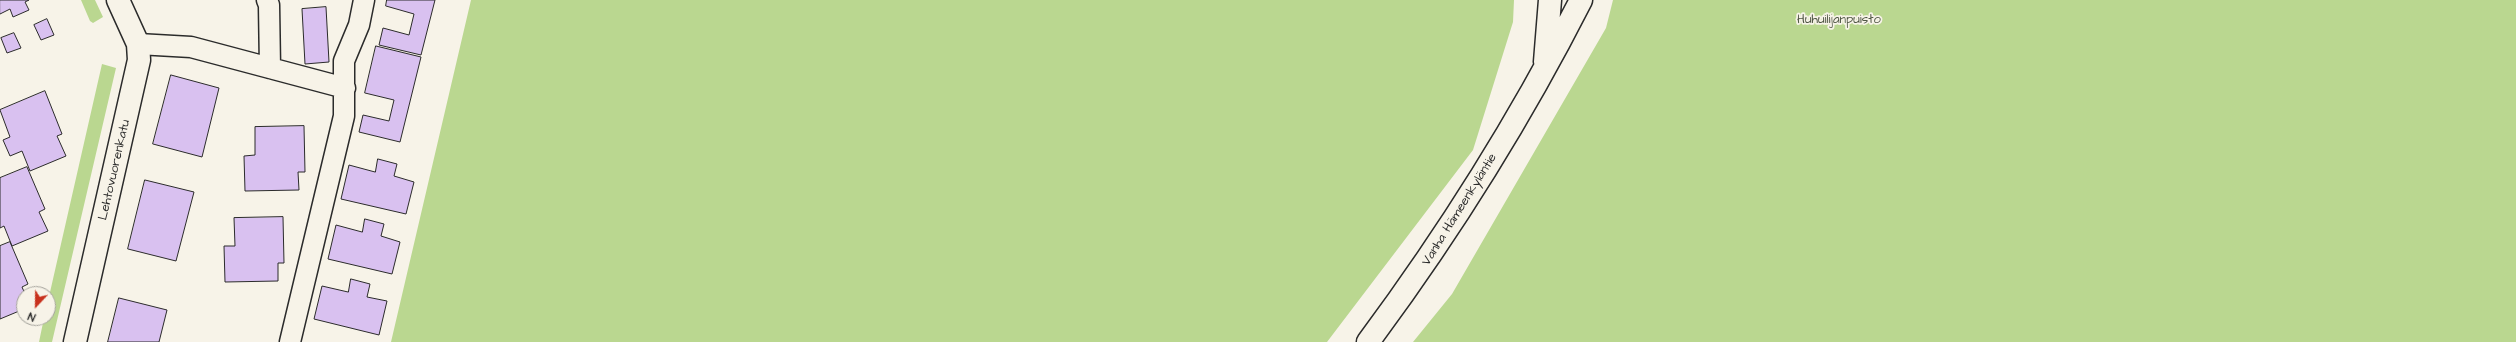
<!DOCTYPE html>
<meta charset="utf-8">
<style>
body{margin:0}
#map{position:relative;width:2516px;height:342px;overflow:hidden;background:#f7f3e8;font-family:"Architects Daughter",sans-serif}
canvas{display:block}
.north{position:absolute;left:16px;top:286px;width:40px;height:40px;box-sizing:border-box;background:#f7f3e8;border:1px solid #a5a39c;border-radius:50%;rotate:202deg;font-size:11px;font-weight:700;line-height:16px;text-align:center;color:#2b2b2b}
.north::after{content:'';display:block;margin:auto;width:14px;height:18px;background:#c8321e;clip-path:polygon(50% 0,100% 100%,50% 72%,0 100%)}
</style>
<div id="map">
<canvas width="2516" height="342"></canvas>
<div class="north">N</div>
</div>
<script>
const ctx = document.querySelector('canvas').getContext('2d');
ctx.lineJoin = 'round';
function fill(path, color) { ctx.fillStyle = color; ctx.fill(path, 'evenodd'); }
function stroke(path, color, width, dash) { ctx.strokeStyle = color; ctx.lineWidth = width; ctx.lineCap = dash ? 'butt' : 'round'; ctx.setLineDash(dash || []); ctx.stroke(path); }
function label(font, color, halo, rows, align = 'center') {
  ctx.font = font + ' "Architects Daughter",sans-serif'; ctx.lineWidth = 3.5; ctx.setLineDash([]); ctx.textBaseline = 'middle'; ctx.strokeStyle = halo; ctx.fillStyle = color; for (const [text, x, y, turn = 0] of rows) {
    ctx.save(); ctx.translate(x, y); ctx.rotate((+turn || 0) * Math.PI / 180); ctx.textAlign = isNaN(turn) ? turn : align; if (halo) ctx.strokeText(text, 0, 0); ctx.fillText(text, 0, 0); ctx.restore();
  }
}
fill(new Path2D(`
 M 81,0 L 95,0 L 103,17 L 93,23 L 90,21 Z
 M 471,0 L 1514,0 L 1513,22 L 1473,150 L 1327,342 L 391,342 Z
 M 1613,0 L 2516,0 L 2516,342 L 1413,342 L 1452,294 L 1606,28 Z
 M 102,64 L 116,68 L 52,342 L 39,342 L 44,318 L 48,318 L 48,301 Z`), '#bad790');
const building = new Path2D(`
 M 0,0 L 29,0 L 25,2 L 29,10 L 13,17 L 10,9 L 0,14 Z
 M 387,0 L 435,0 L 421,55 L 379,45 L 383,28 L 409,35 L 414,14 L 386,6 Z
 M 326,7 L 329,62 L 305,64 L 302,9 Z
 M 47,19 L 54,35 L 41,40 L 34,25 Z
 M 14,33 L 21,48 L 7,53 L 1,38 Z
 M 376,46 L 421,57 L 400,142 L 359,132 L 363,115 L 389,121 L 394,100 L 365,93 Z
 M 171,75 L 219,88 L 202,157 L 153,144 Z
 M 45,91 L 62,134 L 57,136 L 66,156 L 30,171 L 22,151 L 10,156 L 3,140 L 10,137 L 0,110 Z
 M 304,126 L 305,172 L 298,172 L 299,190 L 245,191 L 244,156 L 255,155 L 255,127 Z
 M 378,159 L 397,164 L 394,176 L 414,182 L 406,214 L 341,199 L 349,165 L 375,172 Z
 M 27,167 L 45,209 L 39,212 L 48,231 L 12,246 L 4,226 L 0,228 L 0,178 Z
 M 145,180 L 194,192 L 176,261 L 128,249 Z
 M 283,217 L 284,263 L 278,263 L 278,281 L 225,282 L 224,246 L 235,246 L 234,218 Z
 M 365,219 L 384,224 L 381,236 L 400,242 L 392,274 L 328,259 L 336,225 L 362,232 Z
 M 10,242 L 28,284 L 22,287 L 25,294 L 24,309 L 0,319 L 0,246 Z
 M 351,279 L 370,284 L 367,297 L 387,301 L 379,335 L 314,319 L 322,286 L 348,292 Z
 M 119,298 L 167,310 L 159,342 L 108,342 Z`);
fill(building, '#d9c1f0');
stroke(building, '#2b2b2b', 1);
const service = new Path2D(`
 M 267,0 L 269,5 L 270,68
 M 138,44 L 191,47 L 345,88
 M 290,342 L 344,116 L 344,61 L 359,25 L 364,0`);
const minor = new Path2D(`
 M 75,342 L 139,60 L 138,44 L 118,0`);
const tertiary = new Path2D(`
 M 1545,62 L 1550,0
 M 1368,342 C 1449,233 1520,120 1581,0`);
stroke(service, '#2b2b2b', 23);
stroke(minor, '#2b2b2b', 25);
stroke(tertiary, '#2b2b2b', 25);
stroke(service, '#f7f3e8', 20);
stroke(minor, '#f7f3e8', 22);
stroke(tertiary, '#f7f3e8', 22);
label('13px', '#4f5644', '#f7f3e8', [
 ["Huhuilijanpuisto",1839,20]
]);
label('13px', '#2b2b2b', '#f7f3e8', [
 ["Lehtovuorenkatu",115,170,-77],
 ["Vanha Hämeenkyläntie",1460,210,-58]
]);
</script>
